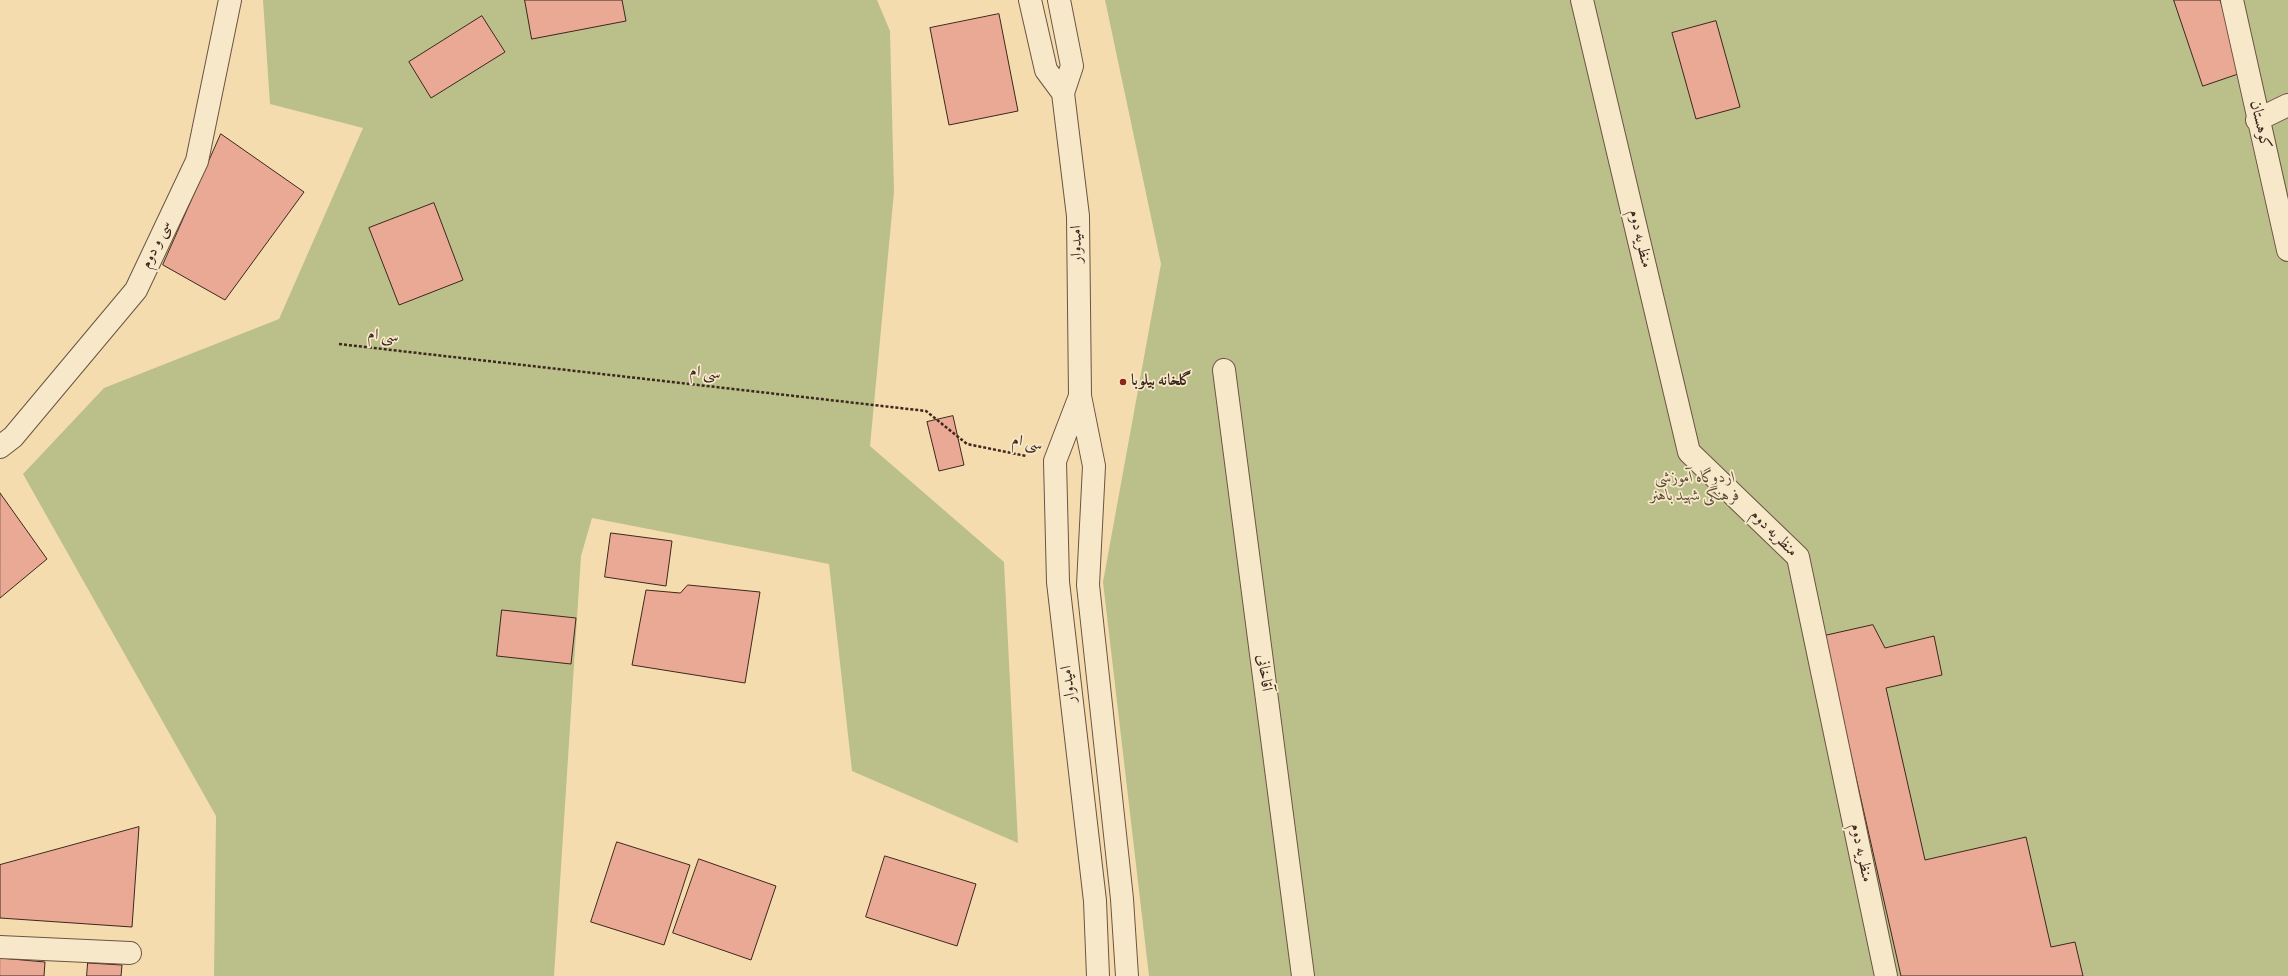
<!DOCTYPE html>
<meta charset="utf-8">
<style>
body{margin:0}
canvas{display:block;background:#f4dcae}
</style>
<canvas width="2288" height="976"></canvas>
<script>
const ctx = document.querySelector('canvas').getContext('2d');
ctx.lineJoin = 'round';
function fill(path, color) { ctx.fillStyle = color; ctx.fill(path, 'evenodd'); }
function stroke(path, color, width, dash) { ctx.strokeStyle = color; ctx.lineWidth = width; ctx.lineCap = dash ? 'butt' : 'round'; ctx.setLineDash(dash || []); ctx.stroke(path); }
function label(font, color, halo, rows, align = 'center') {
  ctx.font = font + ' Vollkorn,Amiri,serif'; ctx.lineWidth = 3.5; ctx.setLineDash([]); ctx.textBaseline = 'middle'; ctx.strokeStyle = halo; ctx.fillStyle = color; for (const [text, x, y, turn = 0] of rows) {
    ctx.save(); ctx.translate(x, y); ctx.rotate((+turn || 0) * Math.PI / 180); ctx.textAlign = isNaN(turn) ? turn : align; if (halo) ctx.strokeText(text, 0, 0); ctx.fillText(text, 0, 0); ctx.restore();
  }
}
fill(new Path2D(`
 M 263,0 L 877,0 L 890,31 L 894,192 L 870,446 L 1004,562 L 1018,843 L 852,771 L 829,564 L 592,518 L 581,556 L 554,976 L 214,976 L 216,816 L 23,474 L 104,388 L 279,319 L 363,128 L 270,104 Z
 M 1105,0 L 2288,0 L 2288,976 L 1149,976 L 1103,582 L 1161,264 Z`), '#bbc08b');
const building = new Path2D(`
 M 525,0 L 622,0 L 626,21 L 532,39 Z
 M 2174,0 L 2220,0 L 2244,72 L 2203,86 Z
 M 999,14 L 1018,111 L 949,125 L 930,28 Z
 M 482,16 L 505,52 L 431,98 L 409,62 Z
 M 1716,21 L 1740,107 L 1696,119 L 1672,33 Z
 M 221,134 L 304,192 L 225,300 L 163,265 Z
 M 434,203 L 463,280 L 399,305 L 369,228 Z
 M 953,416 L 964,465 L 939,471 L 927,422 Z
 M 0,493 L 47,559 L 0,598 Z
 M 611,533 L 672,541 L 666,586 L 605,577 Z
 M 688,585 L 760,592 L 745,683 L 632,665 L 646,590 L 680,593 Z
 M 502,610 L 576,618 L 571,664 L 497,656 Z
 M 1873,625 L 1885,648 L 1934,636 L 1942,675 L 1886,688 L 1925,860 L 2026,837 L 2051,947 L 2075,942 L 2083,976 L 1901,976 L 1824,636 Z
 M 139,827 L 132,927 L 0,918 L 0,865 Z
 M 617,842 L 690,865 L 664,945 L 591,922 Z
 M 885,856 L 976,884 L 957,946 L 866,917 Z
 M 699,859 L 776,886 L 751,960 L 673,933 Z
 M 0,958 L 45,962 L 44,976 L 0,976 Z
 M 88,963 L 122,965 L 121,976 L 87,976 Z`);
fill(building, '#e9a994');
stroke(building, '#3d271f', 1);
const street = new Path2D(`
 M 1030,0 L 1046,70 L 1063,93
 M 1059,0 L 1072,66 L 1063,93 L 1078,216 L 1080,396 L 1094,466 L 1088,585 L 1122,899 L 1127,976
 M 1582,0 L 1689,452 L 1798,557 L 1886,976
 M 2232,0 L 2288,250
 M 2257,120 L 2288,105
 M 1224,370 L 1303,976
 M 1080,396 L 1055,461 L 1058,582 L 1095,901 L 1098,976
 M 0,447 L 13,437 L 136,290 L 197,161 L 230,0
 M 0,947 L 130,953`);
stroke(street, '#6b5443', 24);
stroke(new Path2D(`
 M 339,344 L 926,411 L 967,444 L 1026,456`), '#3d271f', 2.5, [3, 2]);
stroke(street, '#f8e8ca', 22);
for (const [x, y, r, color] of [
 [1123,382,4,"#8f2418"]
]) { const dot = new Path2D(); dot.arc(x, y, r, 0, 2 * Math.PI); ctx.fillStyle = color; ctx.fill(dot); stroke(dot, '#f8e8ca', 1.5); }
label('16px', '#3d271f', '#f8e8ca', [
 ["کوهستان",2259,125,77],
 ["منظریه دوم",1639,239,77],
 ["امیدوار",1078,244,-91],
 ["سی و دوم",157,245,-65],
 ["سی ام",383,337,6],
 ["سی ام",705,374,6],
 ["سی ام",1027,444,11],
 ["منظریه دوم",1773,534,45],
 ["آقاخانی",1263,673,83],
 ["امیدوار",1070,684,-97],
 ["منظریه دوم",1860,853,78]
]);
label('bold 16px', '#3d271f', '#f8e8ca', [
 ["گلخانه بیلوبا",1131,382]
], 'left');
label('italic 16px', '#5c4d3a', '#f8e8ca', [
 ["اردوگاه آموزشی",1695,479],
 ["فرهنگی شهید باهنر",1695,497]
]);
</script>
